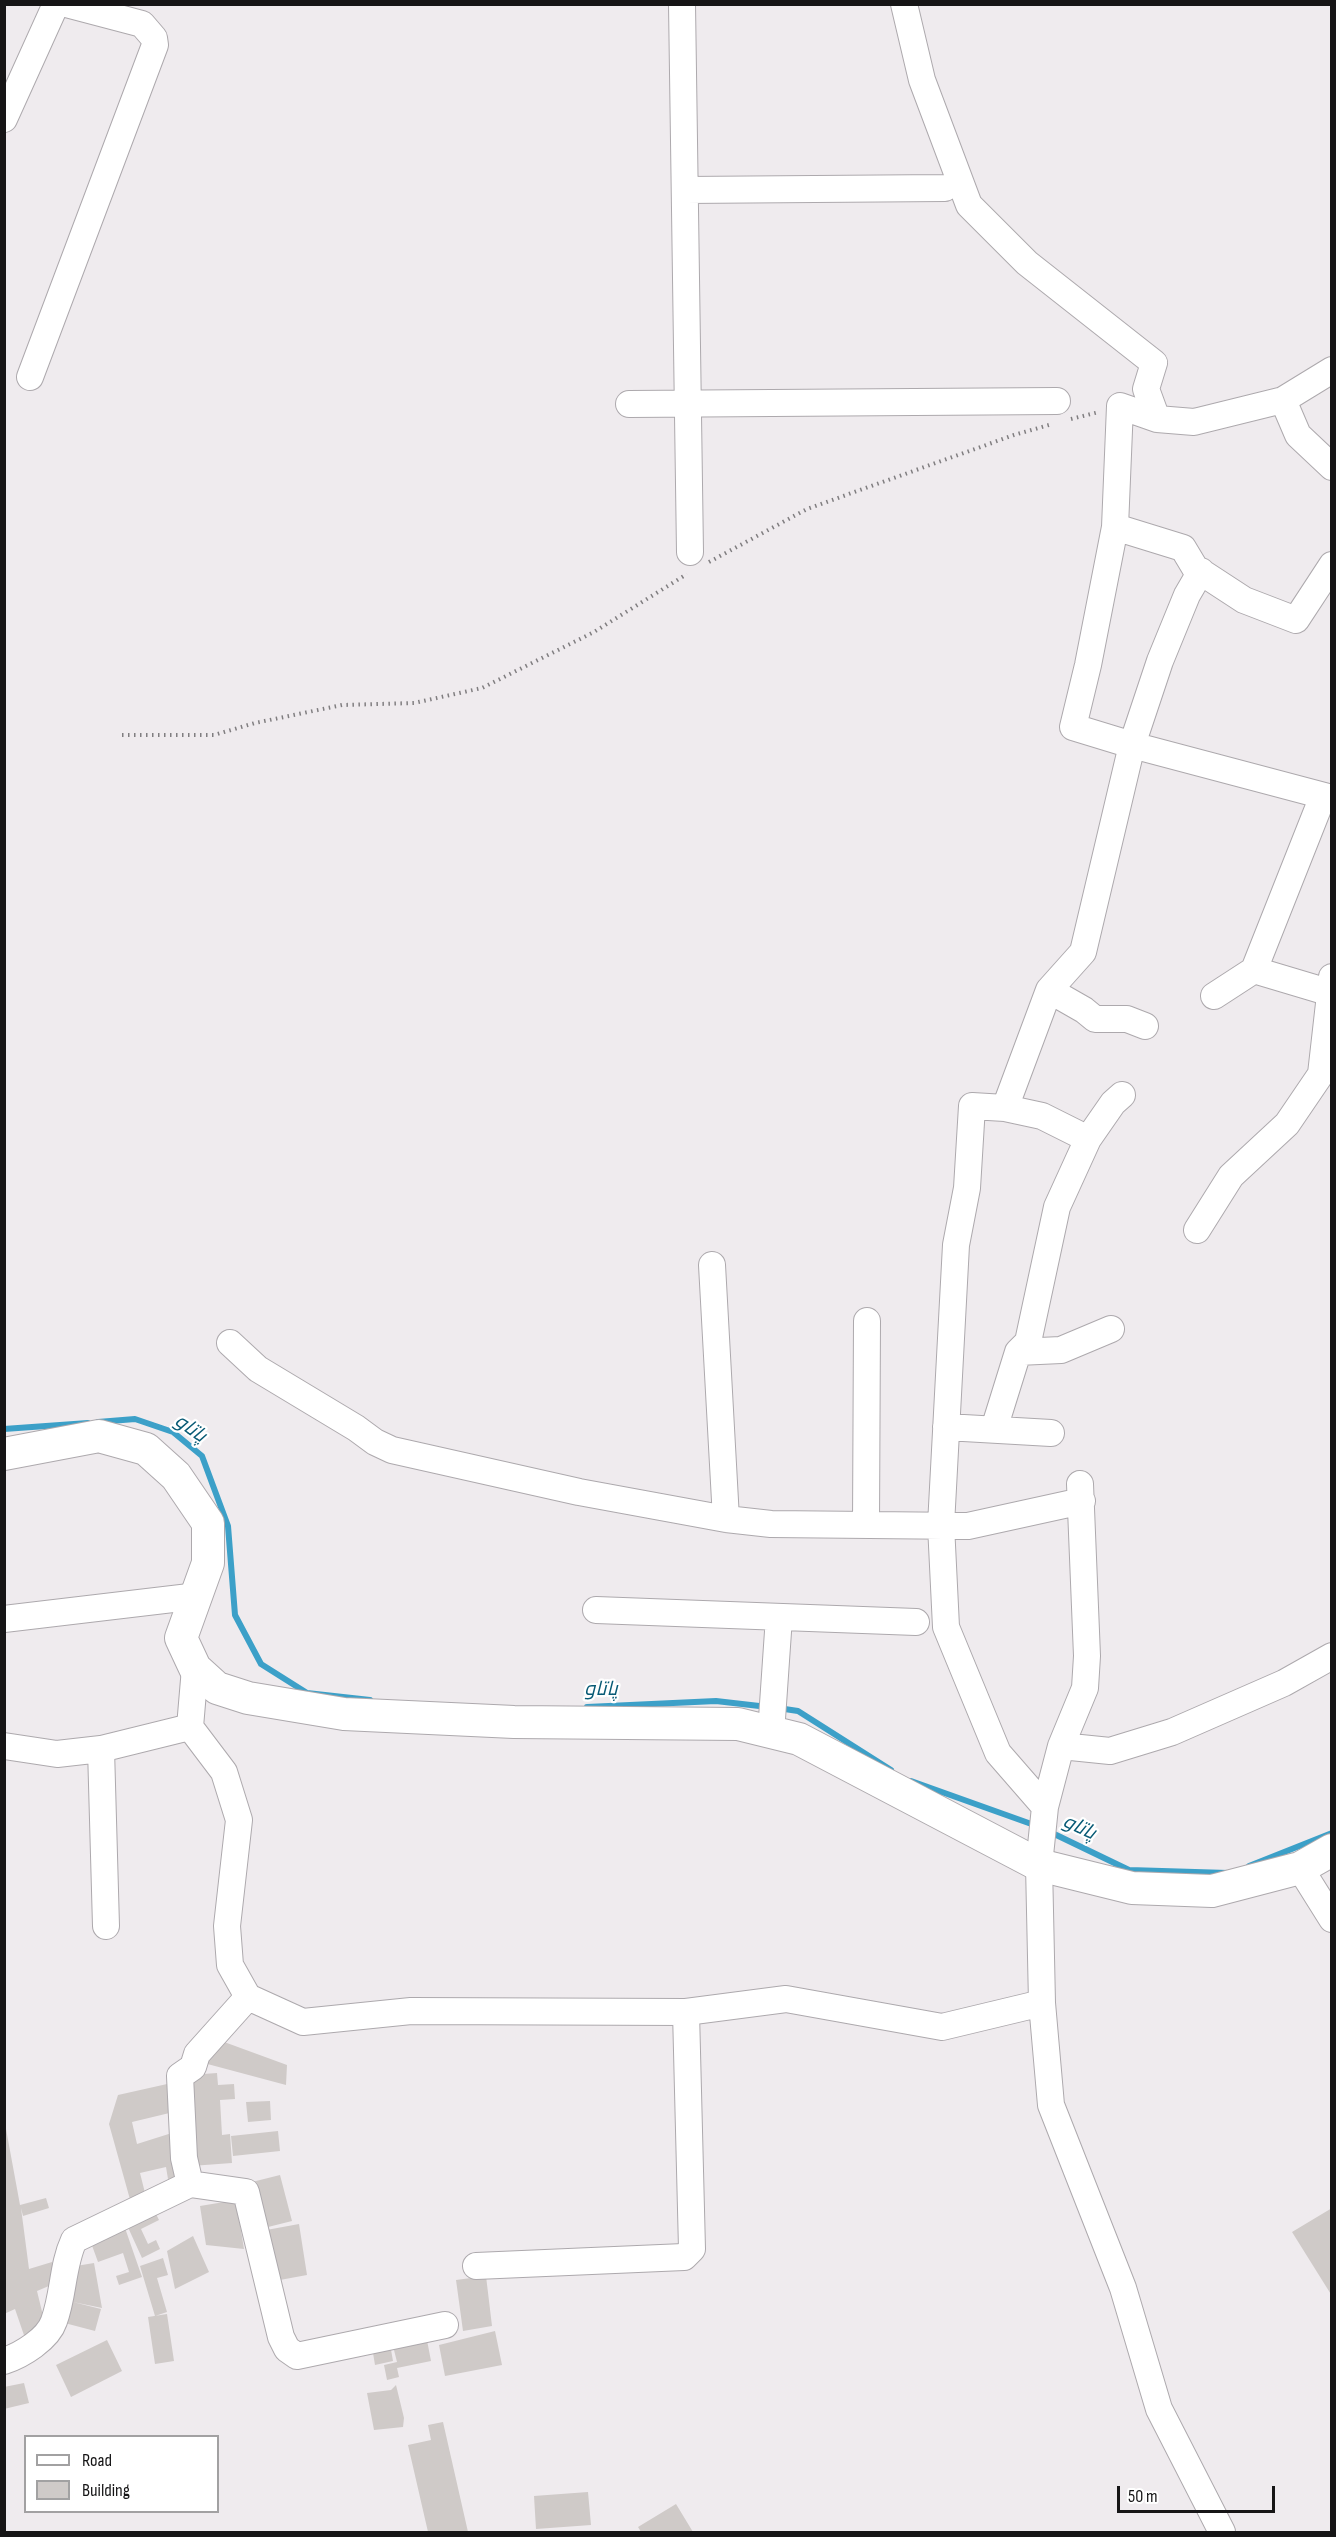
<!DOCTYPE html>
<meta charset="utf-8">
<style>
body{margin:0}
#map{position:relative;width:1336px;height:2537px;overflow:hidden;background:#efebee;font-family:"Sofia Sans Condensed",sans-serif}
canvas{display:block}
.frame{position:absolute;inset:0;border:6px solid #161516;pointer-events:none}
.legend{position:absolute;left:24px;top:2435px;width:195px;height:78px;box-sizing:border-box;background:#fff;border:2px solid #a2a1a2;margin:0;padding:8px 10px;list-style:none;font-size:18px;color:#161516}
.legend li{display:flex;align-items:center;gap:12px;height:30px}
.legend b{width:30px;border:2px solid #a2a1a2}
.scale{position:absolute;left:1117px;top:2486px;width:158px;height:27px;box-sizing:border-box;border:3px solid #161516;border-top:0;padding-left:8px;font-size:18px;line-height:21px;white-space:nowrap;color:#161516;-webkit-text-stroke:4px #fff;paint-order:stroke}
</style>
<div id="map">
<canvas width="1336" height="2537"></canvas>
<div class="frame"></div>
<ul class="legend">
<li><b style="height:8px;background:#fff"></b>Road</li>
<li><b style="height:16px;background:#cfcac8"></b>Building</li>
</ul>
<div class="scale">50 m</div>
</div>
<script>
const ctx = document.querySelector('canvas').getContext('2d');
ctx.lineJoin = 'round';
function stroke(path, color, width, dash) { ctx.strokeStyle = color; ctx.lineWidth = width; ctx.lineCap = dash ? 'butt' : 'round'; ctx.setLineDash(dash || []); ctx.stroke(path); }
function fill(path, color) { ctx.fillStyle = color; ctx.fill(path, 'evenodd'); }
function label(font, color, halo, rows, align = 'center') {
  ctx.font = font + ' "Sofia Sans Condensed",Cairo,sans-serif'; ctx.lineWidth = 4.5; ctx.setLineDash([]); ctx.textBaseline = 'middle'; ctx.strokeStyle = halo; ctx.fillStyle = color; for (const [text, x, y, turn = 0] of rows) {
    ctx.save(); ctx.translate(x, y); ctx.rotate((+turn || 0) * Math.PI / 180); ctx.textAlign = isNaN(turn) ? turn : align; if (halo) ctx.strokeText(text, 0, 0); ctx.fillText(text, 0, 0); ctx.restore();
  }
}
stroke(new Path2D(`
 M 98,1422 L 135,1419 L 173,1432 L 202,1456 L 228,1526 L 235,1615 L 261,1664 L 307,1693 L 370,1700
 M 4,1429 L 88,1423
 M 587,1707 L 716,1701 L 768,1707
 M 778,1708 L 798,1711 L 891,1770
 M 911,1781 L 1037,1826
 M 1048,1831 L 1129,1870 L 1228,1873
 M 1249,1866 L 1332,1833`), '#3ca0c8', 6);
fill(new Path2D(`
 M 216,2039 L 287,2065 L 286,2085 L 200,2062 Z
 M 217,2073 L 218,2085 L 234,2084 L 235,2099 L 220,2100 L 222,2135 L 230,2134 L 232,2163 L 191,2166 L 190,2075 Z
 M 176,2082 L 182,2110 L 132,2122 L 137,2144 L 175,2132 L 185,2175 L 168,2179 L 166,2167 L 140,2173 L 145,2193 L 131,2203 L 109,2124 L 118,2095 Z
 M 270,2101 L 271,2120 L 248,2122 L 246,2102 Z
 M 4,2118 L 20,2205 L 46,2198 L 49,2208 L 23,2216 L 21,2208 L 29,2269 L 52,2262 L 56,2283 L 37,2291 L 46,2328 L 26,2341 L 15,2309 L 4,2314 Z
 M 278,2131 L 280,2151 L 233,2156 L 231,2136 Z
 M 280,2175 L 292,2221 L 256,2230 L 244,2184 Z
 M 236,2200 L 244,2249 L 206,2245 L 200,2206 Z
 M 1332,2208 L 1332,2296 L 1292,2232 Z
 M 154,2210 L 159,2220 L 141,2229 L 148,2244 L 156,2240 L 160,2249 L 142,2258 L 126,2223 Z
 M 299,2224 L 307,2275 L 269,2282 L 261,2231 Z
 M 125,2228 L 142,2277 L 119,2285 L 116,2276 L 129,2272 L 123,2253 L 98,2262 L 90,2240 Z
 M 193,2236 L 209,2272 L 175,2289 L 167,2251 Z
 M 163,2258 L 168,2275 L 157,2278 L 167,2312 L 155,2316 L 140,2266 Z
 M 94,2263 L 102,2308 L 73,2302 L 101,2309 L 95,2331 L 57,2321 L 70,2267 Z
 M 486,2276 L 492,2326 L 463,2331 L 456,2280 Z
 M 167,2314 L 174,2361 L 155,2364 L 148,2317 Z
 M 495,2331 L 502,2365 L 445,2376 L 439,2345 Z
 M 426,2335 L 431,2361 L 397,2368 L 399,2377 L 387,2380 L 384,2365 L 397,2362 L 392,2342 Z
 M 107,2340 L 122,2371 L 71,2397 L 56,2365 Z
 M 390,2344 L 393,2361 L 375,2365 L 372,2347 Z
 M 24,2383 L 29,2403 L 4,2409 L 4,2387 Z
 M 396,2385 L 404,2418 L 403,2427 L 374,2430 L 367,2393 L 391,2390 Z
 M 443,2422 L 468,2532 L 428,2532 L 408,2445 L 431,2440 L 428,2425 Z
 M 588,2492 L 591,2525 L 536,2529 L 534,2496 Z
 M 676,2504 L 693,2532 L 641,2532 L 638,2527 Z`), '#cfcac8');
const minor = new Path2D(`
 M 682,4 L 690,552
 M 904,4 L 922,80 L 969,205 L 1027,263 L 1154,363 L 1146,389 L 1157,419
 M 4,119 L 56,4
 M 685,190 L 945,188
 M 1332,370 L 1283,400 L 1194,422 L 1157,419 L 1120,406 L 1115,527 L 1088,665 L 1073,727 L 1132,745 L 1332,798
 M 30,377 L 155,45 L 154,38 L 142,24 L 66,4
 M 1283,400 L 1298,435 L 1332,467
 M 629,404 L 1057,401
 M 1115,527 L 1183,548 L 1195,568 L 1244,600 L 1296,620 L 1332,565
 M 1254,970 L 1331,993
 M 1049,990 L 1084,1010 L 1095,1019 L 1127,1019 L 1145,1026
 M 1214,996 L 1254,970 L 1323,796
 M 1005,1108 L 1049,990 L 1083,952 L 1132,745 L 1160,661 L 1187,595 L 1201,571
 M 1197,1230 L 1231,1176 L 1287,1124 L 1321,1074 L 1332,977
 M 712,1265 L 726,1519
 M 230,1343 L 258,1369 L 356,1428 L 375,1442 L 392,1450 L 579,1492 L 726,1519 L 771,1524 L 968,1526 L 1082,1501
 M 1018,1352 L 1061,1350 L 1111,1329
 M 946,1427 L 1051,1433
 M 994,1429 L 1018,1352 L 1028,1342 L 1057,1207 L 1088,1139 L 1113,1103 L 1122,1095
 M 1080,1484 L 1087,1656 L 1085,1688 L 1061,1746 L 1045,1807 L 1039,1865 L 1042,2003 L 1051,2105 L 1123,2288 L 1159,2409 L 1222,2532
 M 866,1524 L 867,1321
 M 596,1610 L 916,1622
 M 4,1619 L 198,1596
 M 195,1668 L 190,1727 L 224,1772 L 239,1820 L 227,1926 L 230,1965 L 248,1997 L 303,2022 L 411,2011 L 686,2012 L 786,1999 L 942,2027 L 1042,2003
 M 771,1733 L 779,1617
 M 4,1746 L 57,1754 L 101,1749 L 190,1727
 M 1061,1746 L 1110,1751 L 1172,1732 L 1284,1683 L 1332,1656
 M 101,1749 L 106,1926
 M 1045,1807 L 998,1753 L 946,1627 L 941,1525 L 956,1245 L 967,1188 L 972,1106 L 1005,1108 L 1042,1116 L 1088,1139
 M 1300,1868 L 1332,1919
 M 190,2184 L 246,2192 L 281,2337 L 287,2349 L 297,2356 L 445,2325
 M 476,2266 L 684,2257 L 692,2249 L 686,2012
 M 4,2361 C 22,2355 48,2339 54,2321 C 64,2294 62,2266 74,2240 L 190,2184 L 184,2158 L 180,2076 L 193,2067 L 197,2054 L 248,1997`);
const tertiary = new Path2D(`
 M 4,1454 L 99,1436 L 146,1449 L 176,1476 L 208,1523 L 208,1563 L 181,1638 L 195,1668 L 217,1688 L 248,1698 L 344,1714 L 514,1722 L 738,1724 L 799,1739 L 1039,1865 L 1132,1888 L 1212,1891 L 1300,1868 L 1332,1850`);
stroke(minor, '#ada9ad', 28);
stroke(tertiary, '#ada9ad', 34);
stroke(new Path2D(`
 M 1071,419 L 1099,412
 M 709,562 L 807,509 L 1014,435 L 1049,425
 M 122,735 L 214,735 L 255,723 L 342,705 L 414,703 L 482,688 L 594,632 L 687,574`), '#807e80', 4, [1.5, 4.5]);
stroke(minor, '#fff', 26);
stroke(tertiary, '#fff', 32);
label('italic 20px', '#085a75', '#fff', [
 ["پاتاو",190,1429,35],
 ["پاتاو",601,1690],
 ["پاتاو",1079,1828,25]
]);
</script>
